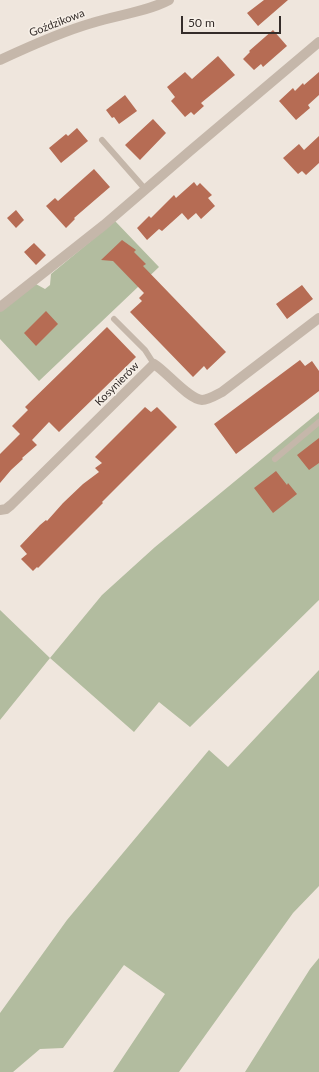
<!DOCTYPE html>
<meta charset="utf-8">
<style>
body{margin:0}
#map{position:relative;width:319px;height:1072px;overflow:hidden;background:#efe6dd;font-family:Lato,sans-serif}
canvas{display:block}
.scale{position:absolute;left:181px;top:16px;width:100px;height:18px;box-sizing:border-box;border:2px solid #342c29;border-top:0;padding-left:5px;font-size:12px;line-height:14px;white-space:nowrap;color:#342c29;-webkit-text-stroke:3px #f7f0e8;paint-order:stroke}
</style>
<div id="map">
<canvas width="319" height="1072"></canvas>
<div class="scale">50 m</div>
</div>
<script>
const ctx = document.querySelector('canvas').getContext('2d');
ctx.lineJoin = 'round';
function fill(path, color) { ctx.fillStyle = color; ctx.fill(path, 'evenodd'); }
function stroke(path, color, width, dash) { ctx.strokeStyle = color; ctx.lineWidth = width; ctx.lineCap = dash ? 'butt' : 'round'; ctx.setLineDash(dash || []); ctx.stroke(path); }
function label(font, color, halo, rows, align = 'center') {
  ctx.font = font + ' Lato,sans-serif'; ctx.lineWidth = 3; ctx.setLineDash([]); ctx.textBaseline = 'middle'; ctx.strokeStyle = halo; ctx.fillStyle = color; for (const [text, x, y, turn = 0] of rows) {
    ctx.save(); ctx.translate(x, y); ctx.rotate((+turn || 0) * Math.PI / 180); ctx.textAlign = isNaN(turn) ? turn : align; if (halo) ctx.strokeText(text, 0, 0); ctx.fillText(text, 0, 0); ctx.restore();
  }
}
fill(new Path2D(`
 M 115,221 L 159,267 L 39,381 L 0,339 L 0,311 L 34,283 L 45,289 L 50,285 L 51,274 Z
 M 319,412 L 319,600 L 190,727 L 159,702 L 134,732 L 50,658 L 0,720 L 0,610 L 50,658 L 102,595 L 155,547 Z
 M 319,670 L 319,886 L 293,913 L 179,1072 L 113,1072 L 165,994 L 124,965 L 63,1048 L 40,1049 L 13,1072 L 0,1072 L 0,1013 L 67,920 L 209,750 L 228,767 Z
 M 319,958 L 319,1072 L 245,1072 L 310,969 Z`), '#b2bc9f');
fill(new Path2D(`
 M 264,0 L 288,0 L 258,26 L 247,13 Z
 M 273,30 L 287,46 L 263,67 L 261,64 L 254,70 L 243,59 L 250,52 L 249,51 Z
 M 218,56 L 235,75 L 201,103 L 204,106 L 194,115 L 191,112 L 185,117 L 171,101 L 175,97 L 167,87 L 185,72 L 192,79 Z
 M 319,72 L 319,95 L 308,105 L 310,108 L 296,120 L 279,101 L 293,88 L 295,91 L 303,83 L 304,85 Z
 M 125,95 L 137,111 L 119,124 L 114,117 L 112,118 L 106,110 Z
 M 153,119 L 166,133 L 140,160 L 125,145 Z
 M 77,128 L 88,141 L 61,163 L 49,148 L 66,134 L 68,136 Z
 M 319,136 L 319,163 L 306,175 L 302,171 L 298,174 L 283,158 L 299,144 L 304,150 Z
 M 94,169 L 110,187 L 74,218 L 75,219 L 66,228 L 46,206 L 55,198 L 58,201 Z
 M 194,182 L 197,186 L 200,183 L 212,195 L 208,198 L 215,206 L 201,219 L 196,213 L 188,220 L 182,213 L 162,231 L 159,229 L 147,240 L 137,228 L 149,216 L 151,218 L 174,195 L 176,198 Z
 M 16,210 L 24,220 L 16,228 L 7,218 Z
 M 122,240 L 136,250 L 134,252 L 146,264 L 143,266 L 226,352 L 207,370 L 204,366 L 193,377 L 130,312 L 142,301 L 139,298 L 144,293 L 113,261 L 101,260 Z
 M 34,243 L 46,255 L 36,265 L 24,252 Z
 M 302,285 L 313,299 L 287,319 L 276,304 Z
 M 46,311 L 58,324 L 36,346 L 24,333 Z
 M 107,327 L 136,357 L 59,432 L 49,422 L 32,440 L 37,445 L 22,458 L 23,459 L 11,470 L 0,483 L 0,454 L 20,434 L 12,426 L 28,410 L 25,407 Z
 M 300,360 L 305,366 L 312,361 L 319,371 L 319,391 L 236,454 L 214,424 Z
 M 145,407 L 151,412 L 157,407 L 177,427 L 102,502 L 103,503 L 38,568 L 37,567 L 33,571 L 21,559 L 27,554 L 20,546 L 40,525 L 46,520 L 47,521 L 63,503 L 83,484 L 99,472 L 95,468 L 102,463 L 95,457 Z
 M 319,438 L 319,463 L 309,470 L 297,455 Z
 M 276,471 L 287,485 L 288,483 L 297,494 L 273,513 L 254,488 Z`), '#b66c54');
stroke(new Path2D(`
 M 102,140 L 145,189
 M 114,319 L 145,350 L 154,364
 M 275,459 L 319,422`), '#c5b7aa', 6);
stroke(new Path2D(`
 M 0,60 C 30,46 61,32 92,23 C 117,15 146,12 169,0
 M 0,307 L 104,225 L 190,151 L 319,42
 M 0,510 L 6,509 L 11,505 L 154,364 C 167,372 188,399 202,400 C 209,400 216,395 222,392 L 319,318`), '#c5b7aa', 10);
label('11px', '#342c29', '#f7f0e8', [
 ["Goździkowa",57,23,-21],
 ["Kosynierów",117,384,-45]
]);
</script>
